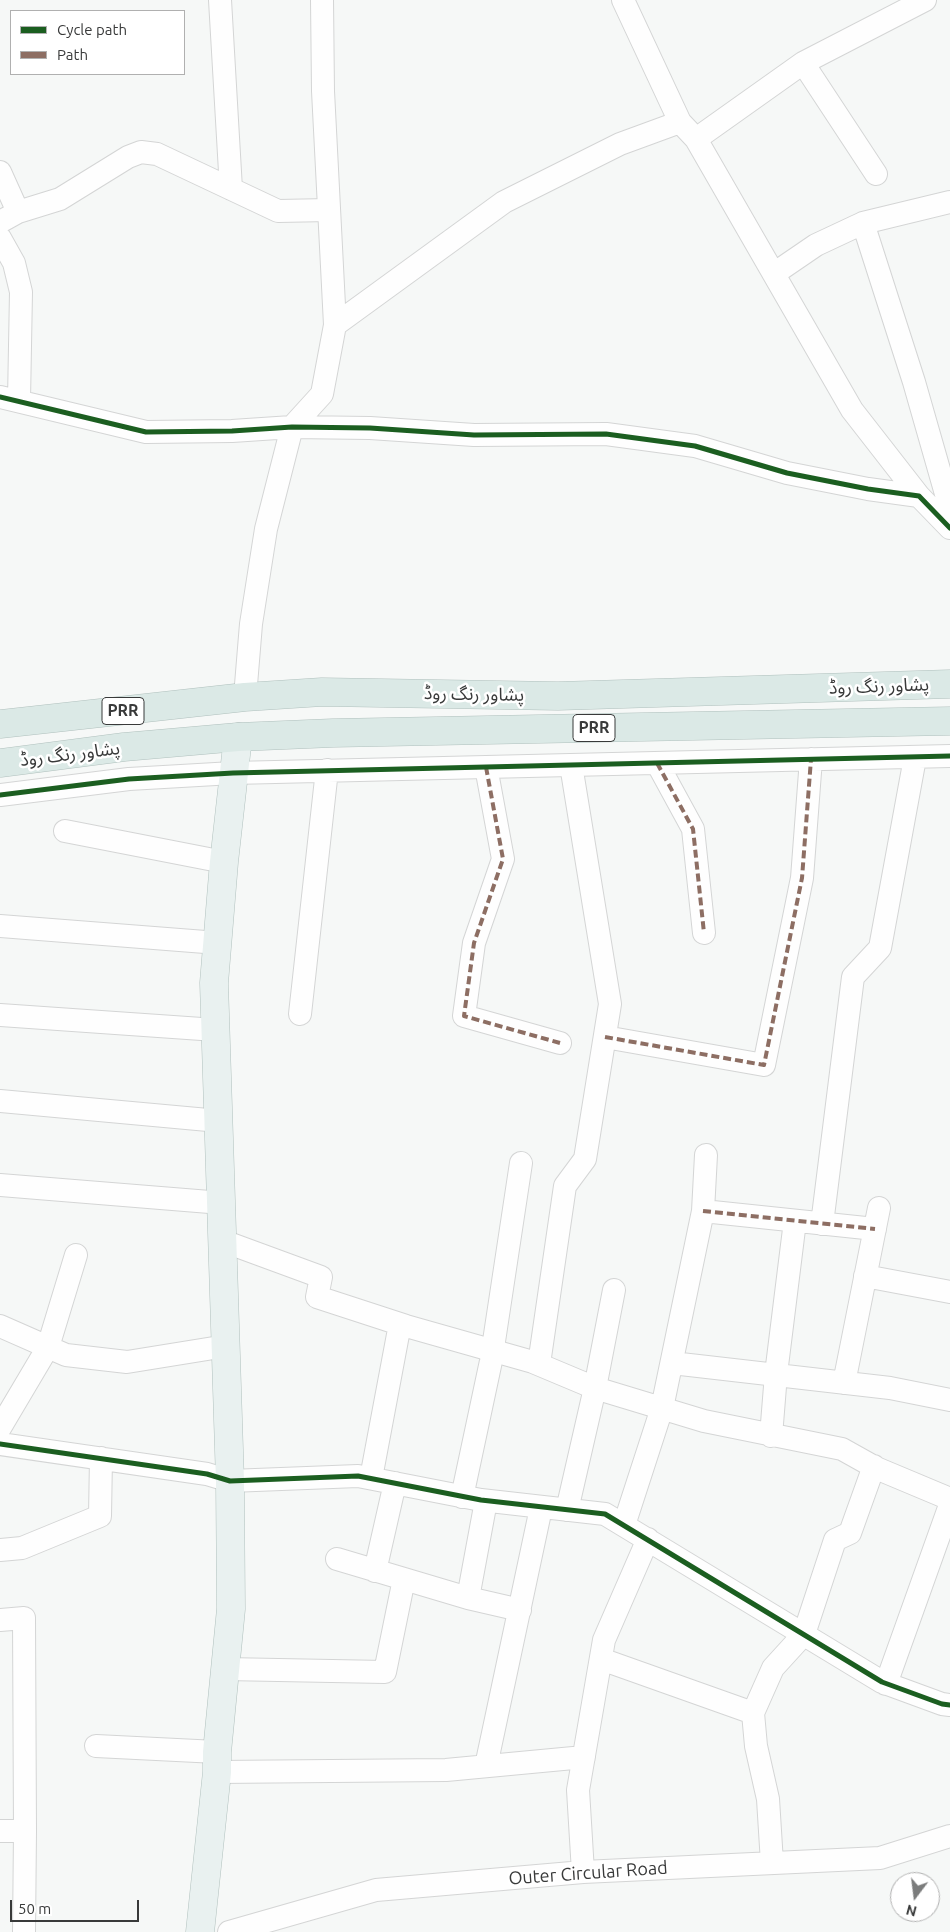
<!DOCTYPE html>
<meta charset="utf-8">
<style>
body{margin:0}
#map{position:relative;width:950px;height:1932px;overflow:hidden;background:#f6f8f7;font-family:Ubuntu,sans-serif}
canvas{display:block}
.legend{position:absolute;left:10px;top:10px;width:175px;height:65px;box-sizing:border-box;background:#fff;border:1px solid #b0b0b0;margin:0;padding:6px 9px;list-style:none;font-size:15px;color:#393a3a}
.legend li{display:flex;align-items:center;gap:10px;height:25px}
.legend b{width:25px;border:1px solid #b0b0b0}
.north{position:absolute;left:890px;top:1872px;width:50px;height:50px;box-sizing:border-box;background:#fff;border:1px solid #b0b0b0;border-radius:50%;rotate:195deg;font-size:14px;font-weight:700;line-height:20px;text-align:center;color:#393a3a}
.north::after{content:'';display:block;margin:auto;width:18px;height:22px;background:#7b7c7c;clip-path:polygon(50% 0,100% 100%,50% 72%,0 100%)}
.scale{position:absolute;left:10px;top:1900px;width:129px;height:22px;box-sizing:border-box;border:2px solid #393a3a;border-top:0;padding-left:6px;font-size:15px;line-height:18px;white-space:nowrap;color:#393a3a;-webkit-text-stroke:4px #fff;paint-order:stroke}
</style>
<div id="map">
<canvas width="950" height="1932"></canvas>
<ul class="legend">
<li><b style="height:6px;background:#1b5e20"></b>Cycle path</li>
<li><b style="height:6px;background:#8d6e63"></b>Path</li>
</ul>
<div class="north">N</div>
<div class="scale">50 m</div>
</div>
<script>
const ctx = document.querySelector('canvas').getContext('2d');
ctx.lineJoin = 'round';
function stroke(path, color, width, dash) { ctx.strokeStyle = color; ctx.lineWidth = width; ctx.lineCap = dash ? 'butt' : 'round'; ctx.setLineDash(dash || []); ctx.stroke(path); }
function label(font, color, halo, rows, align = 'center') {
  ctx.font = font + ' Ubuntu,"Noto Sans Arabic",sans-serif'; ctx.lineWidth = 5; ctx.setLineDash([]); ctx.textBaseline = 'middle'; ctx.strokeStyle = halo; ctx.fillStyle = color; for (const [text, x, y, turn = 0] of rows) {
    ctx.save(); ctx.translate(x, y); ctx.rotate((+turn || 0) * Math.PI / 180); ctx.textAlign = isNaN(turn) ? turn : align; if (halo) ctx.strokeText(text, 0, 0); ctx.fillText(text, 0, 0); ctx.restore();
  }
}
const minor = new Path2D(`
 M 220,0 L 231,189
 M 623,0 L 680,122 L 696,139 L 852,410 L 919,496
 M 803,63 L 876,174
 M 696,139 L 803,63 L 925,0
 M 0,172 L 18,212
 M 0,222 L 18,212 L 60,199 L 128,157 L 141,152 L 157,154 L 278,211 L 329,210
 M 863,223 L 914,382 L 950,508
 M 0,238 L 14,263 L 21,292 L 19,400
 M 775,273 L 816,245 L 863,223 L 950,202
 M 335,325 L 504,202 L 620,144 L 680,122
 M 0,397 L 146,432 L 232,431 L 292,427 L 370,428 L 474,435 L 606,434 L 695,446 L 787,473 L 868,489 L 919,496 L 950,528
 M 245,697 L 251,624 L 266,529 L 292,427 L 322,394 L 335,325 L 323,91 L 322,0
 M 657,763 L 693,829 L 704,933
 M 486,767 L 503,859 L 474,943 L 464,1016 L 560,1043
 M 0,795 L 129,779 L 233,773 L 950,756
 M 65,831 L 224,862
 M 0,926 L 218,943
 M 300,1014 L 327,770
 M 0,1015 L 216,1030
 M 605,1037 L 764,1065 L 802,878 L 811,759
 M 0,1101 L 219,1121
 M 0,1185 L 222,1203
 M 703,1211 L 875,1229
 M 822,1224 L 853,977 L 880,948 L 915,758
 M 223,1241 L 321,1277 L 317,1297 L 406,1326 L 533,1362 L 595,1388 L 704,1421 L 842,1449 L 876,1468 L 950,1499
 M 865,1276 L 950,1292
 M 0,1326 L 66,1355 L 127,1362 L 226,1346
 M 672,1363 L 890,1388 L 950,1400
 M 539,1364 L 565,1186 L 585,1159 L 610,1004 L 571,765
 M 844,1383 L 879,1208
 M 0,1428 L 48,1347 L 76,1255
 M 771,1436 L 776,1374 L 795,1221
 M 0,1444 L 207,1474 L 230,1481 L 358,1476 L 481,1500 L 605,1514 L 882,1682 L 942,1704 L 950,1705
 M 371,1478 L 400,1324
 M 462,1497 L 491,1361 L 521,1163
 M 567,1510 L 595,1388 L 614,1290
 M 624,1525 L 662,1408 L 703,1211 L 706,1155
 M 0,1550 L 22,1548 L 100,1516 L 101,1458
 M 337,1559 L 468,1598 L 520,1610
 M 375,1571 L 395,1483
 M 468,1598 L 486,1501
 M 0,1620 L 24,1618 L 25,1831 L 24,1932
 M 601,1659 L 753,1713
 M 225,1669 L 385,1672 L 404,1579
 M 886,1684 L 950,1505
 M 96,1746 L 217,1752
 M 486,1766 L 541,1508
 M 217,1772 L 446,1770 L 584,1757
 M 0,1831 L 25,1831
 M 772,1863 L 768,1799 L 756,1746 L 753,1713 L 773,1668 L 804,1634 L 835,1540 L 850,1533 L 874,1466
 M 583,1872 L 578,1790 L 604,1640 L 648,1539
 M 229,1932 L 376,1890 L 583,1872 L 880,1858 L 950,1836`);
const major = new Path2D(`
 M 200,1932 L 217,1772 L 217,1752 L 231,1609 L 230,1481 L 214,983 L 224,862 L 238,737`);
const highway = new Path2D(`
 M 0,724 L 245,697 L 322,692 L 558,696 L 950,684
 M 0,763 L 124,747 L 238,737 L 333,733 L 950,721`);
stroke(minor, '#d4d5d5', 24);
stroke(major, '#b0c0bd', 29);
stroke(highway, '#b0c0bd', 29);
stroke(minor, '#fefefe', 22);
stroke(major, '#e9f1f0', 28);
stroke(highway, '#dbe9e6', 28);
stroke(new Path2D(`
 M 657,763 L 693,829 L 704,933
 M 486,767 L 503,859 L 474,943 L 464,1016 L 560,1043
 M 605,1037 L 764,1065 L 802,878 L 811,759
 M 703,1211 L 875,1229`), '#8d6e63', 4, [8, 4]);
stroke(new Path2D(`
 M 0,397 L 146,432 L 232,431 L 292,427 L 370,428 L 474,435 L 606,434 L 695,446 L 787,473 L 868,489 L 919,496 L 950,528
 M 0,795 L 129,779 L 233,773 L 950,756
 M 0,1444 L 207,1474 L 230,1481 L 358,1476 L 481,1500 L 605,1514 L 882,1682 L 942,1704 L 950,1705`), '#1b5e20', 5);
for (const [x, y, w] of [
 [123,711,42],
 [594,728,42]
]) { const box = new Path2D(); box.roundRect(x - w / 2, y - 13.5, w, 27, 4); ctx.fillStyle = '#fff'; ctx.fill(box); stroke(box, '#393a3a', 1); }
label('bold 16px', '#393a3a', null, [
 ["PRR",123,711],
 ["PRR",594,728]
]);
label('18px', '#393a3a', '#fff', [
 ["پشاور رنگ روڈ",879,686,-2],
 ["پشاور رنگ روڈ",474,694,1],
 ["پشاور رنگ روڈ",70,754,-7],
 ["Outer Circular Road",588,1873,-4]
]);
</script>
